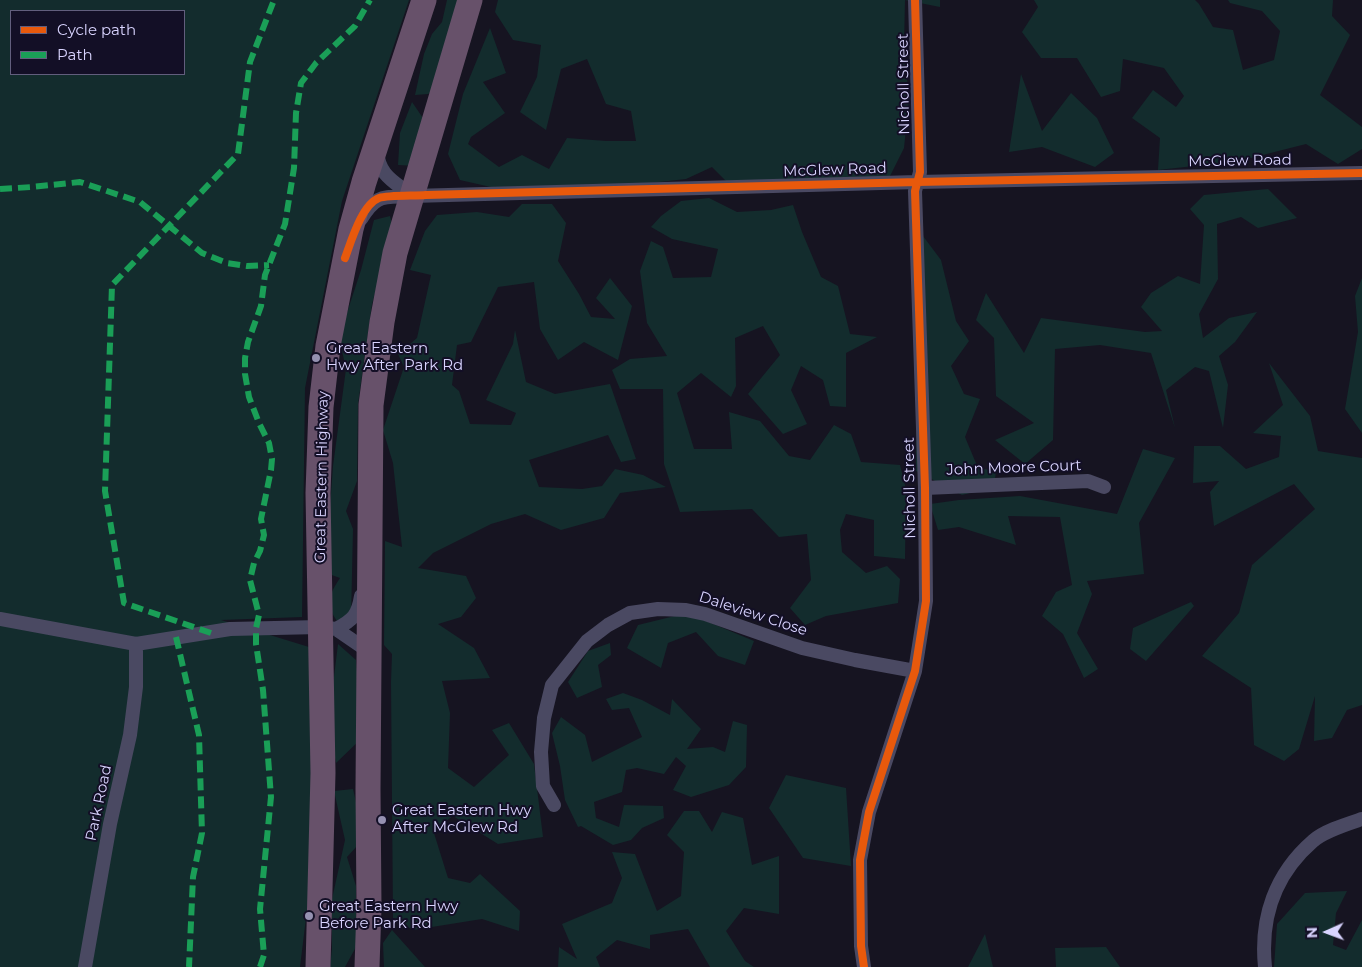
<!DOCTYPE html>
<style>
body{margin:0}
#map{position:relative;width:1362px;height:967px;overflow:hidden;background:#161421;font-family:Montserrat,sans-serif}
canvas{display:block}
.legend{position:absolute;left:10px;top:10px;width:175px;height:65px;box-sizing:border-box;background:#130f26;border:1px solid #625e7d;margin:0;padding:6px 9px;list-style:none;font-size:15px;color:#d9d4ff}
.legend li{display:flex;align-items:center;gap:10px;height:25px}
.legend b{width:25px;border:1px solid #625e7d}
.north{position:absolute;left:1302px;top:907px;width:50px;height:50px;-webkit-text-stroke:4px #130f26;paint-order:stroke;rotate:268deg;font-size:14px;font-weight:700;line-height:20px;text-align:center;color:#d9d4ff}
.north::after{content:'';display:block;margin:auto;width:18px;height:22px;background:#d9d4ff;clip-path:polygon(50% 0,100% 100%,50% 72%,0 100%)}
</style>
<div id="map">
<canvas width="1362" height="967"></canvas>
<ul class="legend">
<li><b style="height:6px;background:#e8590c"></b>Cycle path</li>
<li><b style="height:6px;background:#1a9f57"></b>Path</li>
</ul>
<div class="north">N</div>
</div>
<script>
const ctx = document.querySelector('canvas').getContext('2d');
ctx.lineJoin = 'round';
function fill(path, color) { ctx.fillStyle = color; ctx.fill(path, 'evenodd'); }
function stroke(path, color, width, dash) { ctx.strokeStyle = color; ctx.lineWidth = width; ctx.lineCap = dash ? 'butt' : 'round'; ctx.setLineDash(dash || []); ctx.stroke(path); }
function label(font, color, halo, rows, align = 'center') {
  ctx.font = font + ' Montserrat,sans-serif'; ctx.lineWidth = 4; ctx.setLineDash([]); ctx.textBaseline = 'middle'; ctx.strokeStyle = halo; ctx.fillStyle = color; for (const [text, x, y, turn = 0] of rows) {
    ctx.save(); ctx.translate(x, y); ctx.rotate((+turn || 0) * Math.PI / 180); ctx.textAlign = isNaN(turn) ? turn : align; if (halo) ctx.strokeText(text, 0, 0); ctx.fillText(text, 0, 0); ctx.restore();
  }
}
fill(new Path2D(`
 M 0,0 L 409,0 L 342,201 L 305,388 L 302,617 L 221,620 L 309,647 L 316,836 L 300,967 L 0,967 ZM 11,11 L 184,11 L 184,74 L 11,74 Z
 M 447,0 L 464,0 L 437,89 L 428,94 L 415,95 L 424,54 L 432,34 L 442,22 Z
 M 498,0 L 940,0 L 940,7 L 905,0 L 904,45 L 909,100 L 904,148 L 890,176 L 839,180 L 729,184 L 712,167 L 686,179 L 607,188 L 504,190 L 460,180 L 448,154 L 463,94 L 490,28 L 506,73 L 483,82 L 505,113 L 471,137 L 468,144 L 499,167 L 522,155 L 549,169 L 567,138 L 606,141 L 636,141 L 631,111 L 606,104 L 587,59 L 561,69 L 546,130 L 520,112 L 537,77 L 541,45 L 513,40 L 495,12 Z
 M 1034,0 L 1195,0 L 1199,4 L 1213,27 L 1233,30 L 1243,70 L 1274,60 L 1280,31 L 1262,11 L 1230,3 L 1228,0 L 1333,0 L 1332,16 L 1350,35 L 1320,95 L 1362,127 L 1362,149 L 1338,164 L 1306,144 L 1239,161 L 1158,170 L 1160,138 L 1132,118 L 1153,90 L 1176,107 L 1184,96 L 1164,68 L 1123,59 L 1120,91 L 1101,97 L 1077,58 L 1041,58 L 1022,32 L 1038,7 Z
 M 1021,74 L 1042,131 L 1071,93 L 1097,118 L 1114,153 L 1095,167 L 1042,147 L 1009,152 Z
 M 412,102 L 427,124 L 417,166 L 398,165 L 400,133 Z
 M 1268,189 L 1297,218 L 1258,228 L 1241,217 L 1217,224 L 1218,279 L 1199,314 L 1203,338 L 1229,318 L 1257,312 L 1235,342 L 1219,356 L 1228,385 L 1223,428 L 1209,371 L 1195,367 L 1166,390 L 1175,428 L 1151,353 L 1100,345 L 1055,349 L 1053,440 L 1025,464 L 995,440 L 1034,423 L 996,396 L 994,338 L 976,320 L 986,293 L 1024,353 L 1041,318 L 1145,332 L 1162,331 L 1141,307 L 1151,293 L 1178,276 L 1200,284 L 1204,225 L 1190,209 L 1204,195 Z
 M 709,198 L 737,212 L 771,210 L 793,205 L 802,232 L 821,277 L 838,286 L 850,334 L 877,337 L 846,353 L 846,407 L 830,406 L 823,380 L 801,366 L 791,390 L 807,424 L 783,434 L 748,394 L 780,355 L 763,326 L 735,338 L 736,386 L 731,397 L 701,373 L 677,393 L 694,449 L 732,449 L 729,412 L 760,421 L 789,456 L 810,460 L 834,425 L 851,434 L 861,462 L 900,465 L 906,489 L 905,559 L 874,556 L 874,520 L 846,514 L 840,530 L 842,552 L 866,573 L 887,566 L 900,579 L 898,603 L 826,616 L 805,625 L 790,608 L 811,580 L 807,534 L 779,537 L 752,509 L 680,512 L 664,464 L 663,389 L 620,389 L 612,370 L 630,359 L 667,356 L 647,323 L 640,271 L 651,241 L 663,247 L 673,278 L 711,277 L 718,249 L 672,239 L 651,227 L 661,216 L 681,201 Z
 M 522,204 L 552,204 L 566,223 L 558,261 L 579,294 L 591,317 L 615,319 L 596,298 L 610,278 L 632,306 L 618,360 L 584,342 L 558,360 L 540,329 L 534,282 L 498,287 L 471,342 L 457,345 L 452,385 L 459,391 L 470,424 L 511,425 L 516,413 L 486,400 L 513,344 L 515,330 L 526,382 L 555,394 L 610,384 L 636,459 L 621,462 L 608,435 L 529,460 L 539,487 L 582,489 L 602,486 L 615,469 L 643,475 L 666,487 L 620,493 L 604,518 L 561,530 L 525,514 L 491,524 L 433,553 L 418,568 L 466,576 L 476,598 L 461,617 L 438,624 L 474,648 L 490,678 L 442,681 L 450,713 L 448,768 L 474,787 L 509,755 L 492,730 L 509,723 L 534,764 L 543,837 L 498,844 L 453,816 L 433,830 L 448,878 L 470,883 L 480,874 L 520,911 L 519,931 L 482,919 L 413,930 L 393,918 L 391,682 L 392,654 L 384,645 L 385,541 L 402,547 L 393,463 L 383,430 L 404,367 L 398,354 L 417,338 L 431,275 L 410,270 L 425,231 L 437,215 L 477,212 L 509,217 Z
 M 390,216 L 393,228 L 372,304 L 358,404 L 357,481 L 346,511 L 353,529 L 351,618 L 337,621 C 325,603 329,595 340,578 L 329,574 L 329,521 L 333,466 L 346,369 L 339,337 L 361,270 L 374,220 Z
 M 914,224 L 941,260 L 956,321 L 969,341 L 951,366 L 964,394 L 980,399 L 965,437 L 978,468 L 996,471 L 994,487 L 962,495 L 916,471 L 916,416 L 920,353 Z
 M 1362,278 L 1362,433 L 1345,409 L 1358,332 L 1355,296 Z
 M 1269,363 L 1310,416 L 1318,451 L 1362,458 L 1362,705 L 1347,710 L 1332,738 L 1314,741 L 1315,696 L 1299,749 L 1284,761 L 1254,745 L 1251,688 L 1202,656 L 1239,613 L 1252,565 L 1315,509 L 1294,484 L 1214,526 L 1210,492 L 1219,481 L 1193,483 L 1194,446 L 1220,446 L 1246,469 L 1279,457 L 1281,436 L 1253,433 L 1283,405 Z
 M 1143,449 L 1175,458 L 1139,523 L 1144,574 L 1087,581 L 1092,594 L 1077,633 L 1098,669 L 1084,678 L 1063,634 L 1042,616 L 1056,592 L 1072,585 L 1060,517 L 1008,516 L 1016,545 L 959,527 L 938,530 L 930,504 L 959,500 L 1020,496 L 1117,514 Z
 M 1191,602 L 1194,606 L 1146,661 L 1130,649 L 1133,628 Z
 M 687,613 L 754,641 L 745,665 L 718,656 L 696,632 L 668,643 L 661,668 L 627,648 L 638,625 Z
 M 610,643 L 611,655 L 598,665 L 602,687 L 577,698 L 568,682 L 588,651 Z
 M 338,644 L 356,660 L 363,737 L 336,763 L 330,732 L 330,709 Z
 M 623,693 L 642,700 L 670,715 L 672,699 L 701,729 L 687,749 L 713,747 L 725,752 L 733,721 L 747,725 L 746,767 L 729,785 L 691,797 L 673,790 L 686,766 L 676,757 L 664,774 L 637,768 L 626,770 L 622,792 L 594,802 L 596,818 L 619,827 L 624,805 L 663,806 L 664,818 L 642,828 L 631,840 L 613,845 L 581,826 L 578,827 L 565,800 L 560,766 L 552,733 L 561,717 L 585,735 L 592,762 L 642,737 L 629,708 L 612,710 L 606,699 Z
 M 786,775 L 846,788 L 851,866 L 803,858 L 769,808 Z
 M 353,789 L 359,815 L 358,845 L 347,857 L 356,886 L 356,947 L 345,967 L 330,967 L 332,949 L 332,899 L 345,840 L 334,791 Z
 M 684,811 L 699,811 L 712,832 L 722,812 L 743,818 L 752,865 L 779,856 L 779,914 L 744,908 L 726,931 L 745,961 L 754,967 L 710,967 L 688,929 L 650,935 L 650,949 L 617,940 L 596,957 L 600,967 L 558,967 L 559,947 L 577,959 L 562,924 L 612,903 L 622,878 L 612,852 L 635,854 L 657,911 L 681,896 L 684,852 L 667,835 Z
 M 1347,891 L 1336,913 L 1333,945 L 1346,950 L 1362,920 L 1362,967 L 1274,967 L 1277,924 L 1305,893 Z
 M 392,930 L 425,967 L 384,967 L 383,943 Z
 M 985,934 L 993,967 L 968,967 Z
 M 1106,947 L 1120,967 L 1056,967 L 1055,948 Z`), '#132c2d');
stroke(new Path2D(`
 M 377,151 C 379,176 394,181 412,196
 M 361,219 C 377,193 383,198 412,196 L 917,182 L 1362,173
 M 925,488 L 1088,481 L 1104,487
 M 0,619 L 136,644 L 136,687 L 130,735 L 110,824 L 85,967
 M 336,629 C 353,620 358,615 361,596
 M 136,644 L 230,629 L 320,627 L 336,629 L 371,653
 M 554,805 L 543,786 L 541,752 L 544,718 L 552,685 L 587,641 L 608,625 L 630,613 L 658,609 L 686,610 L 705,614 L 802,648 L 855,660 L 915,671
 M 864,967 L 861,946 L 860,860 L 869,812 L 915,671 L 926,601 L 925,488 L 915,191 L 920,172 L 915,0
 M 1265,967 C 1260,918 1275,874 1313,841 C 1324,831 1347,824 1362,819`), '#4a4962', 14);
stroke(new Path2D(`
 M 318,967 L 323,773 L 318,493 L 321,407 L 328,346 L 351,229 L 364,182 L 424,0
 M 367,967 L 369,907 L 368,789 L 371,405 L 382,322 L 395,253 L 470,0`), '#67516a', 25);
stroke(new Path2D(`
 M 0,189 L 32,187 L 80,182 L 140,202 L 202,253 L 227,263 L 247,266 L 269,265
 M 211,633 L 124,603 L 105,491 L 112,285 L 238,154 L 250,62 L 274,0
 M 176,637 L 199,735 L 202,833 L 193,877 L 189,967
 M 260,967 L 264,955 L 260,909 L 271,797 L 263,690 L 256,644 L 256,628 L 259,615 L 250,580 L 254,563 L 260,551 L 264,535 L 261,519 L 271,470 L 272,459 L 269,443 L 259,423 L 249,397 L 245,374 L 245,358 L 248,342 L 261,306 L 265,275 L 285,224 L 294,168 L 296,113 L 301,83 L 316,63 L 355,26 L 370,0`), '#1a9f57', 6, [12, 6]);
stroke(new Path2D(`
 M 345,258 C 351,242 362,204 379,198 C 389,195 414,196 426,195 L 917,182 L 1362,173
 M 864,967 L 861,946 L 860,860 L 869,812 L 915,671 L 926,601 L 925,488 L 915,191 L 920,172 L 915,0`), '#e8590c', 8);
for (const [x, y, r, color] of [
 [316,358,5,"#9591b1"],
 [382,820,5,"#9591b1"],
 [309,916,5,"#9591b1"]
]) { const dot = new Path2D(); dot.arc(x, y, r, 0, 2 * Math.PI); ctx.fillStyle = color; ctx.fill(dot); stroke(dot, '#130f26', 2); }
label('15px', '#d9d4ff', '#130f26', [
 ["Nicholl Street",904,84,-91],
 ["McGlew Road",1240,161,-1],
 ["McGlew Road",835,170,-2],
 ["John Moore Court",1014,468,-2],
 ["Great Eastern Highway",322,477,-89],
 ["Nicholl Street",910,488,-91],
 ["Daleview Close",753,614,18],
 ["Park Road",99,803,-78]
]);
label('15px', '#d9d4ff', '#130f26', [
 ["Great Eastern",326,349],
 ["Hwy After Park Rd",326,366],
 ["Great Eastern Hwy",392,811],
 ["After McGlew Rd",392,828],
 ["Great Eastern Hwy",319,907],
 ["Before Park Rd",319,924]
], 'left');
</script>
